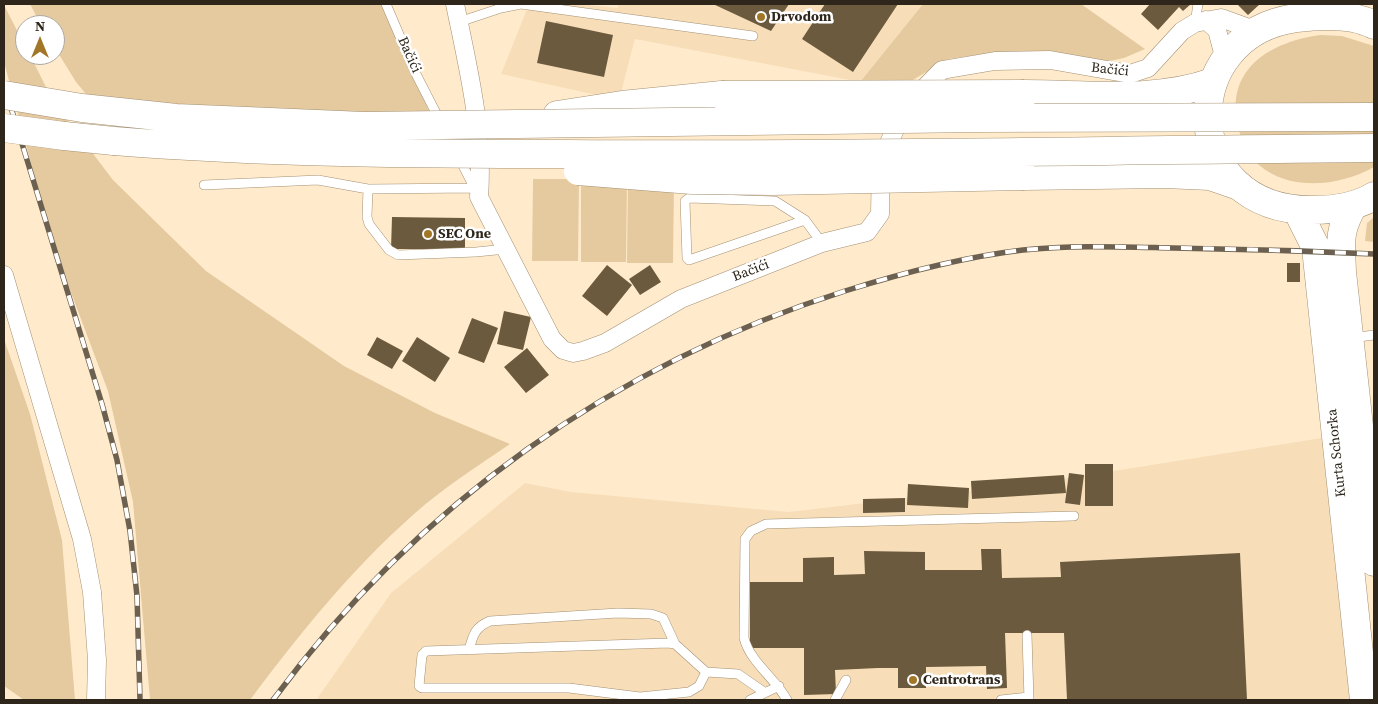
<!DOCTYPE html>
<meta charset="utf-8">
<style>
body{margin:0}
#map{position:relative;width:1378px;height:704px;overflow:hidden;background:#ffebcc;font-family:"Source Serif 4",serif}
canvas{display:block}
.frame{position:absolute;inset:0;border:5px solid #2e261b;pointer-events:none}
.north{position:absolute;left:15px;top:15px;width:50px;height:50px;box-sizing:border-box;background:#fff;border:1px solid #aba8a4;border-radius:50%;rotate:0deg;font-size:14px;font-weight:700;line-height:20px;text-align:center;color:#2e261b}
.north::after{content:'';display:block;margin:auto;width:18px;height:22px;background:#a17626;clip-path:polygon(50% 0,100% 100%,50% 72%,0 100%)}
</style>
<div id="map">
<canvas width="1378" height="704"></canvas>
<div class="frame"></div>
<div class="north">N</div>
</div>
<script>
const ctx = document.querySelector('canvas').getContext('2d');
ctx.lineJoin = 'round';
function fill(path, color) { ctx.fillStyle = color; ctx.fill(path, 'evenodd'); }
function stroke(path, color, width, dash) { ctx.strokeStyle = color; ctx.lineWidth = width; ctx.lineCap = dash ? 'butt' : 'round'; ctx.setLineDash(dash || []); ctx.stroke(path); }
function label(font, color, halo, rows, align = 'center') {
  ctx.font = font + ' "Source Serif 4",serif'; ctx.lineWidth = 5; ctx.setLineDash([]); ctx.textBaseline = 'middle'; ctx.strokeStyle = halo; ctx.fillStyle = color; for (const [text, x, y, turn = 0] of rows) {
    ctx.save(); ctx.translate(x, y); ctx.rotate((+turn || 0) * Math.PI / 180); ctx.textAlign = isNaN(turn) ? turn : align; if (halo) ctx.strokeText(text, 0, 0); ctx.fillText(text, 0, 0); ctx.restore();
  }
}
fill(new Path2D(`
 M 529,4 L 577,4 L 618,8 L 618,4 L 923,4 L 860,82 L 635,39 L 619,100 L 501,74 Z
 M 1334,436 L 1364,700 L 316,700 L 391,593 L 525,483 L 571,492 L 789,512 L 1044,482 Z`), '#f7deb9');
fill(new Path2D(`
 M 30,4 L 383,4 L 432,118 L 238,111 L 91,100 L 76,82 L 55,48 L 55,25 L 41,25 Z
 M 923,4 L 1081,4 L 1145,49 L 1124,58 L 1101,63 L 983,54 L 948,59 L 906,84 L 860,82 Z
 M 4,5 L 25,46 L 25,55 L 30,55 L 53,101 L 113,180 L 206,271 L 344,366 L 435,413 L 510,444 C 478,466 443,488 414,514 C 352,569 300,633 250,700 L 150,700 L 133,502 L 108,391 L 52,242 L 4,62 Z
 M 1320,35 L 1342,36 L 1374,46 L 1374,167 C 1341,186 1290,192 1259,165 C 1247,155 1241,141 1238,126 C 1225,69 1270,42 1320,35 Z
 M 533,179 L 579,179 L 578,261 L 532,261 Z
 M 581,180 L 627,180 L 626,262 L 581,262 Z
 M 628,181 L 674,181 L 673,263 L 627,263 Z
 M 1374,217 L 1374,242 L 1365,241 L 1367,223 Z
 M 4,339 L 30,414 L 62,540 L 75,700 L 24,700 L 4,686 Z`), '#e5caa0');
fill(new Path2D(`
 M 713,4 L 789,4 L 771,31 Z
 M 825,4 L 898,4 L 853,72 L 802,39 Z
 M 1150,4 L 1191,4 L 1183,11 L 1179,7 L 1158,30 L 1141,14 Z
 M 1237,4 L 1260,4 L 1248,15 Z
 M 546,21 L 613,35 L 604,77 L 537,63 Z
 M 392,217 L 465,218 L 465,249 L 391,249 Z
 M 1287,263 L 1300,263 L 1300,282 L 1287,282 Z
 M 607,265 L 632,285 L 607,316 L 582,296 Z
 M 650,265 L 661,282 L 640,295 L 629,279 Z
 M 504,311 L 531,317 L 523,350 L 497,344 Z
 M 472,318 L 498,328 L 484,363 L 458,353 Z
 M 377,337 L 403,351 L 392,369 L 367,355 Z
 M 417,337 L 450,358 L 435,382 L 402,361 Z
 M 527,348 L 549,375 L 526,393 L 504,367 Z
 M 1085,464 L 1113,464 L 1113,506 L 1085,506 Z
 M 1069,473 L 1084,475 L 1080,505 L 1065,503 Z
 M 1064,475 L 1066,493 L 972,499 L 971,481 Z
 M 908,484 L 969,488 L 968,508 L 907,505 Z
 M 905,498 L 905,512 L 863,513 L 863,499 Z
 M 981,549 L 1001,549 L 1002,578 L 1061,577 L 1060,562 L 1240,553 L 1247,700 L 1067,700 L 1064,633 L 1005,633 L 1007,688 L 987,689 L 986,666 L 926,667 L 926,688 L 898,688 L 898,668 L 878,668 L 835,670 L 836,694 L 804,695 L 804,648 L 750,648 L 750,582 L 803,582 L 803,558 L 834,557 L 834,575 L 865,574 L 864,551 L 925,552 L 925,570 L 982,570 Z`), '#6b5a3e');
const service = new Path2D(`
 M 386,4 L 416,74 L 476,191
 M 459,22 L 501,8 L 521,4 L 753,36
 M 1195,23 L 1198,4
 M 204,185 L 318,180 L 368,189
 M 474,188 L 368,189 L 367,217 L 369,224 L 389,250 L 398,255 L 476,252 L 506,249
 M 805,220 L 689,260 L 687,258 L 685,201 L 689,198 L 775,201 L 805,220 L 822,243
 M 1351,338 L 1374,335
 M 1027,635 L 1029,700
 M 469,650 C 473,635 475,627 490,621 L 618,613 L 651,614 L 663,618 L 675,644
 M 706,672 L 699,686 L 689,692 L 640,697 L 569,688 L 422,688 L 419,686 L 422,655 L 426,651 L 668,643 L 675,644 L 706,672 L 738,674 L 764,692
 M 750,700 L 779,686
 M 787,700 C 775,678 750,662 744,638 L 745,539 L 751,531 L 766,524 L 1074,516
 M 835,700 L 846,680
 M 1001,700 L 1029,697`);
const minor = new Path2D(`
 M 455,4 C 468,68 484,131 479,197 L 552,339 L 563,350 L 573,353 L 583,351 L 605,343 L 681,299 L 822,243 L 867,232 L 880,214 L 881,161 L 904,109 L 942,70 L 995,61 L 1050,60 L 1130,74 L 1148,68 L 1182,31 L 1195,23 L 1221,18 L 1257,31
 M 1206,20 L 1217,30 L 1225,60
 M 4,275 L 82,539 L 92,592 L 97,660 L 96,700`);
const primary = new Path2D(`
 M 1374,25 C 1352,13 1321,15 1296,18 C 1174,35 1178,211 1312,210 C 1334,210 1356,207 1374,196
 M 1353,206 C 1338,231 1341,244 1342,272 L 1374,562
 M 1297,210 L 1316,248 L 1364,700`);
const motorway = new Path2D(`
 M 1024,94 C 1086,94 1155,103 1213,82
 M 557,115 L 622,105 L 722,95
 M 64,136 L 114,141
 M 1024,176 L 1165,174 L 1210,176 L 1239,186`);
stroke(service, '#a39073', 10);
stroke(minor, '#a39073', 19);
stroke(primary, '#a39073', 29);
stroke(motorway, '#a39073', 29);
stroke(service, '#fff', 9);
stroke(minor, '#fff', 18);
stroke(primary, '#fff', 28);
stroke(motorway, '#fff', 28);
const rail = new Path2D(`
 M 4,85 L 102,404 L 117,460 L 130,531 L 137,596 L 140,700
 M 273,700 C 417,505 614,364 845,291 C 902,273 963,257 1023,250 C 1072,245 1123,247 1173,248 C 1240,249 1307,251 1374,254`);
stroke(rail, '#6c6150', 5.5);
stroke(rail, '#fff', 4, [11]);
const motorwayBridge = new Path2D(`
 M 4,95 L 82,108 L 176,118 L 364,126 L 979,118 L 1374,117
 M 722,95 L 1024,94
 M 4,128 L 64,136
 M 114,141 C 265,153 417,154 569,154 C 838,156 1106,150 1374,148
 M 578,171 L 692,180 L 772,181 L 1024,176`);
stroke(motorwayBridge, '#a39073', 29, []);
stroke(motorwayBridge, '#fff', 28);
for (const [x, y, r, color] of [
 [761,17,5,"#a17626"],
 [428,234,5,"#a17626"],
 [913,680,5,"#a17626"]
]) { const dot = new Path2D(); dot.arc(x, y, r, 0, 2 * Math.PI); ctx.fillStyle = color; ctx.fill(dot); stroke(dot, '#fff', 2); }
label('bold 14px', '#2e261b', '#fff', [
 ["Drvodom",771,17],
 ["SEC One",438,234],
 ["Centrotrans",923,680]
], 'left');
label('14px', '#2e261b', '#fff', [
 ["Bačići",409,55,66],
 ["Bačići",1110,70,6],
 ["Bačići",751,271,-21],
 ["Kurta Schorka",1337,453,-96]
]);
</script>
